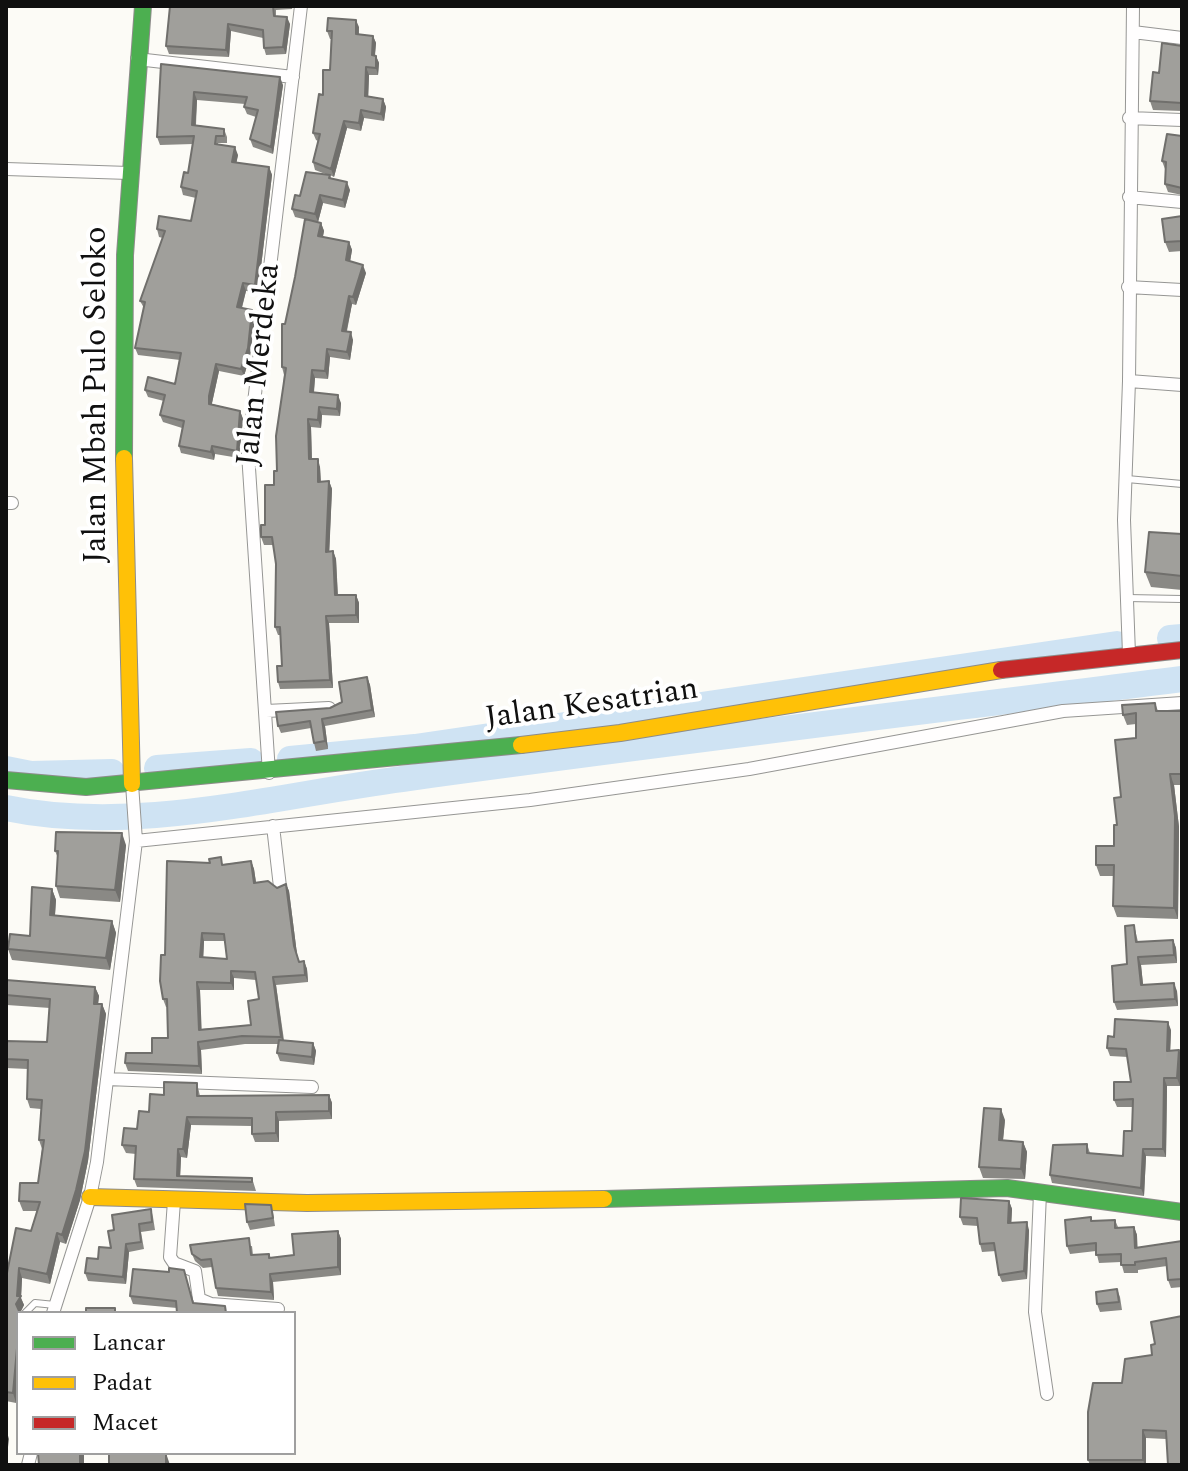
<!DOCTYPE html>
<style>
body{margin:0}
#map{position:relative;width:1188px;height:1471px;overflow:hidden;background:#fcfbf6;font-family:Spectral,serif}
canvas{display:block}
.frame{position:absolute;inset:0;border:8px solid #101010;pointer-events:none}
.legend{position:absolute;left:16px;top:1311px;width:280px;height:144px;box-sizing:border-box;background:#fff;border:2px solid #9f9f9f;margin:0;padding:10px 14px;list-style:none;font-size:24px;color:#101010}
.legend li{display:flex;align-items:center;gap:16px;height:40px}
.legend b{width:40px;border:2px solid #9f9f9f}
</style>
<div id="map">
<canvas width="1188" height="1471"></canvas>
<div class="frame"></div>
<ul class="legend">
<li><b style="height:10px;background:#4caf50"></b>Lancar</li>
<li><b style="height:10px;background:#ffc107"></b>Padat</li>
<li><b style="height:10px;background:#c62828"></b>Macet</li>
</ul>
</div>
<script>
const ctx = document.querySelector('canvas').getContext('2d');
ctx.lineJoin = 'round';
function stroke(path, color, width, dash) { ctx.strokeStyle = color; ctx.lineWidth = width; ctx.lineCap = dash ? 'butt' : 'round'; ctx.setLineDash(dash || []); ctx.stroke(path); }
function fill(path, color) { ctx.fillStyle = color; ctx.fill(path, 'evenodd'); }
function label(font, color, halo, rows, align = 'center') {
  ctx.font = font + ' Spectral,serif'; ctx.lineWidth = 8; ctx.setLineDash([]); ctx.textBaseline = 'middle'; ctx.strokeStyle = halo; ctx.fillStyle = color; for (const [text, x, y, turn = 0] of rows) {
    ctx.save(); ctx.translate(x, y); ctx.rotate((+turn || 0) * Math.PI / 180); ctx.textAlign = isNaN(turn) ? turn : align; if (halo) ctx.strokeText(text, 0, 0); ctx.fillText(text, 0, 0); ctx.restore();
  }
}
stroke(new Path2D(`
 M 1170,638 L 1182,637
 M 290,759 L 415,747 L 1117,644
 M 157,768 L 251,761
 M 6,769 L 31,774 L 112,772
 M 6,808 C 135,835 273,796 402,779 C 662,743 922,712 1182,679`), '#cfe3f3', 26);
const lane = new Path2D(`
 M 1127,479 L 1182,484
 M 1127,598 L 1182,599
 M 25,1313 L 35,1303 L 55,1305`);
const street = new Path2D(`
 M 1133,32 L 1182,38
 M 137,59 L 293,77
 M 1129,118 L 1182,120
 M 6,169 L 129,173
 M 1129,197 L 1182,202
 M 1128,287 L 1182,290
 M 1129,381 L 1182,385
 M 6,503 L 12,503
 M 1129,654 L 1124,520 L 1129,381 L 1133,6
 M 266,711 L 329,708
 M 269,773 L 248,453 L 301,6
 M 273,826 L 280,887
 M 136,841 L 530,800 L 749,769 L 1063,711 L 1182,703
 M 107,1079 L 312,1087
 M 1040,1193 L 1035,1312 L 1047,1394
 M 174,1201 L 170,1257 L 174,1263 L 195,1271 L 199,1299 L 211,1304 L 278,1309
 M 53,1313 L 90,1197 L 97,1162 L 136,841 L 132,784
 M 28,1465 L 31,1453`);
const fast = new Path2D(`
 M 124,458 L 125,255 L 143,6
 M 6,780 L 86,787 L 521,745
 M 604,1199 L 1007,1188 L 1182,1212`);
const slow = new Path2D(`
 M 124,458 L 132,784
 M 521,745 L 620,733 L 1001,670
 M 90,1197 L 307,1203 L 604,1199`);
const jam = new Path2D(`
 M 1001,670 L 1182,650`);
stroke(lane, '#969694', 8);
stroke(street, '#969694', 14);
stroke(fast, '#8d8c8a', 18);
stroke(slow, '#8d8c8a', 18);
stroke(jam, '#8d8c8a', 18);
stroke(lane, '#fffefe', 6);
stroke(street, '#fffefe', 12);
stroke(fast, '#4caf50', 16);
stroke(slow, '#ffc107', 16);
stroke(jam, '#c62828', 16);
fill(new Path2D(`
 M 170,6 L 293,6 L 292,9 L 276,10 L 276,16 L 290,24 L 286,54 L 266,55 L 264,48 L 263,38 L 231,31 L 229,57 L 169,54 L 166,46 Z
 M 359,27 L 359,35 L 373,36 L 376,43 L 375,56 L 376,56 L 379,63 L 378,75 L 369,75 L 368,96 L 383,99 L 386,107 L 384,121 L 364,118 L 361,131 L 347,128 L 334,177 L 330,175 L 331,178 L 350,190 L 345,208 L 323,203 L 318,222 L 321,223 L 324,231 L 323,237 L 349,242 L 352,250 L 350,261 L 366,273 L 356,305 L 352,304 L 347,331 L 353,340 L 350,360 L 330,357 L 328,379 L 315,378 L 314,393 L 341,403 L 340,416 L 322,415 L 321,428 L 311,427 L 312,459 L 320,467 L 321,482 L 329,481 L 332,489 L 329,552 L 333,551 L 336,559 L 338,595 L 356,595 L 359,603 L 359,623 L 329,623 L 333,688 L 280,689 L 278,682 L 282,666 L 280,635 L 278,635 L 275,627 L 276,564 L 273,545 L 264,545 L 261,537 L 277,471 L 284,375 L 282,367 L 285,324 L 316,222 L 295,217 L 292,209 L 300,196 L 328,175 L 315,170 L 313,162 L 318,141 L 316,140 L 313,133 L 330,70 L 331,39 L 330,39 L 327,31 Z
 M 1182,46 L 1182,111 L 1153,110 L 1150,101 L 1159,73 Z
 M 161,64 L 283,85 L 273,154 L 253,147 L 250,139 L 256,117 L 247,114 L 244,107 L 245,104 L 197,100 L 196,125 L 224,129 L 227,137 L 227,143 L 218,143 L 218,145 L 238,155 L 236,163 L 269,167 L 272,175 L 258,292 L 246,291 L 242,308 L 252,310 L 255,318 L 250,356 L 244,376 L 219,371 L 212,403 L 212,404 L 240,411 L 243,419 L 239,458 L 215,454 L 214,460 L 181,453 L 179,446 L 182,428 L 163,422 L 160,415 L 164,401 L 148,397 L 145,390 L 175,384 L 180,360 L 138,355 L 135,348 L 144,308 L 140,301 L 163,238 L 159,237 L 157,229 L 191,221 L 196,198 L 183,195 L 181,187 L 188,173 L 193,144 L 160,145 L 157,137 Z
 M 1182,136 L 1182,195 L 1168,192 L 1165,184 L 1165,169 L 1162,161 Z
 M 1182,216 L 1182,251 L 1169,252 L 1165,242 Z
 M 1182,534 L 1182,590 L 1151,587 L 1145,572 Z
 M 367,677 L 370,685 L 375,717 L 325,726 L 328,749 L 316,751 L 314,743 L 311,728 L 281,733 L 278,726 L 330,708 L 342,702 Z
 M 1155,703 L 1158,711 L 1182,711 L 1182,785 L 1174,785 L 1179,827 L 1178,919 L 1117,917 L 1113,906 L 1114,876 L 1100,876 L 1096,865 L 1114,846 L 1121,797 L 1136,738 L 1136,724 L 1127,725 L 1123,715 Z
 M 126,845 L 120,902 L 60,898 L 56,886 L 58,858 L 55,851 Z
 M 251,861 L 254,869 L 256,882 L 277,888 L 286,884 L 289,891 L 297,954 L 299,962 L 304,961 L 307,969 L 308,982 L 276,985 L 284,1040 L 313,1043 L 316,1051 L 314,1065 L 280,1061 L 277,1053 L 278,1044 L 245,1044 L 201,1050 L 202,1074 L 128,1071 L 125,1063 L 152,1053 L 168,1038 L 167,1007 L 166,1007 L 163,999 L 165,955 L 224,864 ZM 204,941 L 225,941 L 227,959 L 203,957 ZM 234,978 L 256,980 L 259,999 L 251,1025 L 201,1029 L 200,990 L 234,990 Z
 M 52,889 L 56,900 L 55,916 L 112,921 L 116,933 L 110,970 L 12,960 L 8,949 L 30,936 Z
 M 1134,925 L 1138,942 L 1173,940 L 1176,948 L 1177,963 L 1141,965 L 1143,985 L 1177,991 L 1178,1006 L 1117,1010 L 1114,1002 L 1127,964 Z
 M 6,980 L 95,987 L 99,996 L 98,1004 L 102,1004 L 106,1014 L 88,1161 L 80,1200 L 66,1244 L 60,1242 L 50,1284 L 22,1278 L 21,1298 L 24,1305 L 20,1313 L 16,1403 L 6,1401 L 6,1278 L 31,1231 L 37,1211 L 23,1211 L 19,1201 L 38,1183 L 42,1149 L 39,1140 L 41,1109 L 30,1108 L 27,1099 L 28,1069 L 6,1068 L 6,1041 L 47,1042 L 50,1008 L 7,1005 L 6,1001 Z
 M 1171,1030 L 1170,1050 L 1182,1057 L 1180,1086 L 1167,1086 L 1166,1157 L 1146,1156 L 1144,1196 L 1052,1183 L 1050,1175 L 1087,1144 L 1090,1153 L 1123,1156 L 1132,1131 L 1133,1107 L 1117,1107 L 1114,1100 L 1131,1082 L 1128,1057 L 1110,1056 L 1107,1048 L 1114,1037 Z
 M 197,1083 L 200,1096 L 329,1095 L 332,1103 L 332,1119 L 279,1121 L 279,1142 L 255,1142 L 252,1134 L 252,1126 L 191,1125 L 187,1158 L 181,1157 L 180,1176 L 252,1178 L 256,1191 L 137,1187 L 134,1179 L 136,1154 L 126,1153 L 122,1145 L 137,1129 L 149,1112 L 164,1095 Z
 M 1005,1120 L 1003,1140 L 1023,1142 L 1027,1152 L 1025,1179 L 983,1178 L 979,1167 Z
 M 1009,1201 L 1012,1209 L 1011,1223 L 1029,1230 L 1027,1279 L 1002,1282 L 999,1275 L 996,1251 L 982,1252 L 980,1244 L 978,1226 L 963,1225 L 960,1217 Z
 M 151,1209 L 153,1217 L 155,1230 L 141,1232 L 144,1249 L 129,1252 L 126,1284 L 88,1281 L 85,1273 L 98,1259 L 111,1248 L 114,1230 Z
 M 273,1213 L 275,1226 L 250,1230 L 247,1222 Z
 M 1091,1217 L 1092,1221 L 1115,1220 L 1118,1227 L 1134,1227 L 1137,1235 L 1137,1248 L 1182,1241 L 1182,1287 L 1171,1288 L 1168,1280 L 1167,1266 L 1138,1270 L 1138,1273 L 1124,1273 L 1121,1262 L 1099,1263 L 1096,1251 L 1070,1254 L 1067,1246 Z
 M 338,1231 L 341,1239 L 341,1275 L 273,1282 L 274,1300 L 218,1296 L 216,1288 L 212,1267 L 203,1268 L 195,1261 L 192,1254 L 252,1246 L 253,1255 L 269,1254 L 271,1258 L 294,1255 Z
 M 169,1272 L 187,1278 L 177,1308 L 133,1304 L 130,1296 Z
 M 1117,1289 L 1120,1297 L 1122,1310 L 1100,1312 L 1097,1304 Z
 M 1182,1316 L 1166,1439 L 1146,1438 L 1146,1465 L 1090,1465 L 1088,1460 L 1122,1383 L 1152,1355 L 1155,1344 Z`), '#8a8985');
fill(new Path2D(`
 M 287,17 L 290,24 L 286,54 L 283,47 Z
 M 356,20 L 359,27 L 358,42 L 356,34 Z
 M 228,24 L 231,31 L 229,57 L 226,50 Z
 M 373,36 L 376,43 L 374,63 L 372,55 Z
 M 376,56 L 379,63 L 378,75 L 376,68 Z
 M 366,67 L 369,75 L 368,104 L 365,96 Z
 M 280,77 L 283,85 L 273,154 L 271,147 Z
 M 194,92 L 197,100 L 195,132 L 192,125 Z
 M 383,99 L 386,107 L 384,121 L 381,114 Z
 M 361,110 L 364,118 L 361,131 L 359,123 Z
 M 344,121 L 347,128 L 334,177 L 331,169 Z
 M 235,147 L 238,155 L 235,170 L 232,162 Z
 M 269,167 L 272,175 L 258,292 L 255,285 Z
 M 347,182 L 350,190 L 345,208 L 343,200 Z
 M 320,195 L 323,203 L 318,222 L 315,214 Z
 M 321,223 L 324,231 L 321,244 L 318,236 Z
 M 349,242 L 352,250 L 349,268 L 346,260 Z
 M 363,265 L 366,273 L 356,305 L 353,297 Z
 M 243,283 L 246,291 L 240,314 L 237,307 Z
 M 349,296 L 352,304 L 345,338 L 342,331 Z
 M 252,310 L 255,318 L 250,356 L 244,376 L 241,369 Z
 M 351,332 L 353,340 L 350,360 L 347,352 Z
 M 327,349 L 330,357 L 328,379 L 325,371 Z
 M 216,364 L 219,371 L 212,403 L 212,411 L 209,404 L 209,396 Z
 M 312,370 L 315,378 L 313,400 L 310,392 Z
 M 338,395 L 341,403 L 340,416 L 337,409 Z
 M 319,407 L 322,415 L 321,428 L 318,420 Z
 M 240,411 L 243,419 L 239,458 L 237,451 Z
 M 308,419 L 311,427 L 312,467 L 309,459 Z
 M 212,446 L 215,454 L 214,460 L 211,452 Z
 M 318,459 L 320,467 L 321,490 L 318,482 Z
 M 329,481 L 332,489 L 329,559 L 326,552 Z
 M 333,551 L 336,559 L 338,603 L 335,595 Z
 M 356,595 L 359,603 L 359,623 L 356,615 Z
 M 326,616 L 329,623 L 333,688 L 330,680 Z
 M 367,677 L 370,685 L 375,717 L 372,710 Z
 M 322,719 L 325,726 L 328,749 L 325,741 Z
 M 1170,774 L 1174,785 L 1179,827 L 1178,919 L 1174,908 Z
 M 122,833 L 126,845 L 120,902 L 115,890 Z
 M 251,861 L 254,869 L 257,890 L 254,883 Z
 M 286,884 L 289,891 L 297,954 L 294,946 Z
 M 52,889 L 56,900 L 54,927 L 50,915 Z
 M 112,921 L 116,933 L 110,970 L 106,958 Z
 M 202,933 L 204,941 L 203,965 L 200,957 Z
 M 1173,940 L 1176,948 L 1177,963 L 1174,955 Z
 M 1138,957 L 1141,965 L 1144,993 L 1141,985 Z
 M 304,961 L 307,969 L 308,982 L 305,975 Z
 M 231,971 L 234,978 L 234,990 L 231,983 Z
 M 273,977 L 276,985 L 284,1045 L 281,1037 Z
 M 197,982 L 200,990 L 202,1037 L 199,1030 Z
 M 1174,983 L 1177,991 L 1178,1006 L 1175,999 Z
 M 95,987 L 99,996 L 97,1013 L 94,1004 Z
 M 102,1004 L 106,1014 L 88,1161 L 80,1200 L 66,1244 L 62,1235 Z
 M 1168,1022 L 1171,1030 L 1170,1058 L 1167,1051 Z
 M 198,1042 L 201,1050 L 202,1074 L 199,1066 Z
 M 313,1043 L 316,1051 L 314,1065 L 312,1057 Z
 M 1179,1050 L 1182,1057 L 1180,1086 L 1177,1078 Z
 M 1164,1078 L 1167,1086 L 1166,1157 L 1163,1149 Z
 M 329,1095 L 332,1103 L 332,1119 L 329,1111 Z
 M 1001,1109 L 1005,1120 L 1002,1150 L 999,1140 Z
 M 276,1112 L 279,1121 L 279,1142 L 276,1133 Z
 M 187,1117 L 191,1125 L 187,1158 L 183,1149 Z
 M 1023,1142 L 1027,1152 L 1025,1179 L 1021,1169 Z
 M 178,1149 L 181,1157 L 180,1180 L 177,1176 Z
 M 1143,1149 L 1146,1156 L 1144,1196 L 1141,1188 Z
 M 1009,1201 L 1012,1209 L 1011,1231 L 1008,1223 Z
 M 1027,1222 L 1029,1230 L 1027,1279 L 1024,1271 Z
 M 1134,1227 L 1137,1235 L 1138,1256 L 1135,1248 Z
 M 338,1231 L 341,1239 L 341,1275 L 338,1267 Z
 M 57,1233 L 60,1242 L 50,1284 L 47,1274 Z
 M 126,1244 L 129,1252 L 126,1284 L 123,1277 Z
 M 19,1268 L 22,1278 L 21,1298 L 24,1305 L 20,1313 L 16,1304 Z
 M 270,1274 L 273,1282 L 274,1300 L 271,1292 Z
 M 18,1337 L 18,1384 L 16,1403 L 13,1393 Z
 M 6,1429 L 9,1439 L 7,1455 L 6,1454 Z
 M 1143,1430 L 1146,1438 L 1146,1465 L 1145,1465 L 1143,1460 Z
 M 80,1453 L 84,1453 L 84,1465 L 80,1465 Z
 M 166,1453 L 170,1465 L 166,1465 Z`), '#706f6c');
const building = new Path2D(`
 M 170,6 L 273,6 L 274,16 L 287,17 L 283,47 L 264,48 L 263,30 L 228,24 L 226,50 L 166,46 Z
 M 328,18 L 356,20 L 356,34 L 373,36 L 372,55 L 376,56 L 376,68 L 366,67 L 365,96 L 383,99 L 381,114 L 361,110 L 359,123 L 344,121 L 331,169 L 313,162 L 320,134 L 313,133 L 319,94 L 323,95 L 323,70 L 330,70 L 332,31 L 327,31 Z
 M 1162,43 L 1182,46 L 1182,103 L 1150,101 L 1153,72 L 1159,73 Z
 M 161,64 L 280,77 L 271,147 L 250,139 L 258,110 L 244,107 L 247,97 L 194,92 L 192,125 L 224,129 L 224,136 L 216,136 L 215,144 L 235,147 L 232,162 L 269,167 L 255,285 L 243,283 L 237,307 L 252,310 L 248,348 L 241,369 L 216,364 L 209,396 L 209,404 L 240,411 L 237,451 L 212,446 L 211,452 L 179,446 L 184,421 L 160,415 L 165,395 L 145,390 L 148,377 L 175,384 L 181,353 L 135,348 L 145,302 L 140,301 L 165,231 L 157,229 L 159,216 L 191,221 L 197,191 L 181,187 L 184,172 L 188,173 L 194,136 L 157,137 Z
 M 1167,134 L 1182,136 L 1182,188 L 1165,184 L 1166,162 L 1162,161 Z
 M 306,172 L 330,175 L 329,178 L 347,182 L 343,200 L 320,195 L 315,214 L 292,209 L 295,195 L 300,196 Z
 M 1182,216 L 1182,241 L 1165,242 L 1162,219 Z
 M 305,219 L 321,223 L 318,236 L 349,242 L 346,260 L 363,265 L 353,297 L 349,296 L 342,331 L 351,332 L 347,352 L 327,349 L 325,371 L 312,370 L 310,392 L 338,395 L 337,409 L 319,407 L 318,420 L 308,419 L 309,459 L 318,459 L 318,482 L 329,481 L 326,552 L 333,551 L 335,595 L 356,595 L 356,615 L 326,616 L 330,680 L 278,682 L 277,666 L 282,666 L 280,627 L 275,627 L 276,564 L 272,537 L 261,537 L 261,525 L 265,525 L 265,485 L 274,485 L 274,471 L 277,471 L 276,436 L 286,368 L 282,367 L 282,324 L 285,324 L 295,277 Z
 M 1149,532 L 1182,534 L 1182,576 L 1145,572 Z
 M 367,677 L 372,710 L 322,719 L 325,741 L 314,743 L 310,721 L 278,726 L 276,712 L 330,708 L 342,702 L 339,682 Z
 M 1155,703 L 1156,711 L 1182,711 L 1182,774 L 1170,774 L 1175,816 L 1174,908 L 1113,906 L 1114,865 L 1096,865 L 1096,846 L 1114,846 L 1114,825 L 1117,825 L 1114,798 L 1121,797 L 1115,740 L 1136,738 L 1136,713 L 1123,715 L 1122,705 Z
 M 56,832 L 122,833 L 115,890 L 56,886 L 58,851 L 55,851 Z
 M 221,857 L 222,865 L 251,861 L 254,883 L 268,881 L 277,888 L 286,884 L 294,946 L 299,962 L 304,961 L 305,975 L 273,977 L 281,1037 L 242,1036 L 198,1042 L 199,1066 L 125,1063 L 126,1053 L 152,1053 L 152,1038 L 168,1038 L 167,999 L 163,999 L 160,981 L 161,955 L 165,955 L 167,861 L 210,863 L 209,859 ZM 202,933 L 224,934 L 227,959 L 200,957 ZM 231,971 L 255,972 L 259,999 L 248,1001 L 251,1025 L 199,1030 L 197,982 L 231,983 Z
 M 32,887 L 52,889 L 50,915 L 112,921 L 106,958 L 8,949 L 10,934 L 30,936 Z
 M 1134,925 L 1136,942 L 1173,940 L 1174,955 L 1138,957 L 1141,985 L 1174,983 L 1175,999 L 1114,1002 L 1112,966 L 1127,964 L 1125,926 Z
 M 6,980 L 95,987 L 94,1004 L 102,1004 L 85,1151 L 76,1190 L 62,1235 L 57,1233 L 47,1274 L 19,1268 L 17,1296 L 21,1296 L 16,1304 L 20,1313 L 18,1313 L 18,1337 L 13,1393 L 6,1392 L 6,1278 L 16,1228 L 31,1231 L 40,1202 L 19,1201 L 20,1183 L 38,1183 L 44,1140 L 39,1140 L 42,1100 L 27,1099 L 28,1060 L 6,1059 L 6,1041 L 47,1042 L 50,999 L 6,995 Z
 M 1115,1019 L 1168,1022 L 1167,1051 L 1179,1050 L 1177,1078 L 1164,1078 L 1163,1149 L 1143,1149 L 1141,1188 L 1050,1175 L 1053,1145 L 1087,1144 L 1087,1153 L 1123,1156 L 1124,1131 L 1132,1131 L 1133,1099 L 1114,1100 L 1114,1082 L 1131,1082 L 1126,1049 L 1107,1048 L 1108,1036 L 1114,1037 Z
 M 279,1040 L 313,1043 L 312,1057 L 277,1053 Z
 M 164,1082 L 197,1083 L 197,1096 L 329,1095 L 329,1111 L 276,1112 L 276,1133 L 252,1134 L 252,1118 L 187,1117 L 183,1149 L 178,1149 L 177,1176 L 252,1178 L 252,1182 L 134,1179 L 136,1146 L 122,1145 L 124,1128 L 137,1129 L 139,1111 L 149,1112 L 150,1094 L 164,1095 Z
 M 984,1108 L 1001,1109 L 999,1140 L 1023,1142 L 1021,1169 L 979,1167 Z
 M 961,1198 L 1009,1201 L 1008,1223 L 1027,1222 L 1024,1271 L 999,1275 L 994,1243 L 980,1244 L 977,1218 L 960,1217 Z
 M 245,1204 L 271,1205 L 273,1218 L 247,1222 Z
 M 151,1209 L 152,1222 L 139,1224 L 141,1242 L 126,1244 L 123,1277 L 85,1273 L 87,1258 L 98,1259 L 99,1247 L 111,1248 L 108,1231 L 114,1230 L 112,1215 Z
 M 1091,1217 L 1091,1221 L 1115,1220 L 1115,1228 L 1134,1227 L 1135,1248 L 1182,1241 L 1182,1279 L 1168,1280 L 1166,1258 L 1135,1262 L 1135,1265 L 1121,1265 L 1121,1254 L 1096,1255 L 1096,1243 L 1067,1246 L 1065,1220 Z
 M 338,1231 L 338,1267 L 270,1274 L 271,1292 L 216,1288 L 211,1259 L 201,1260 L 192,1254 L 190,1245 L 249,1238 L 251,1255 L 269,1254 L 269,1258 L 294,1255 L 292,1234 Z
 M 169,1268 L 184,1270 L 193,1303 L 225,1306 L 226,1313 L 177,1313 L 176,1301 L 130,1296 L 133,1269 L 169,1272 Z
 M 1117,1289 L 1119,1302 L 1097,1304 L 1096,1292 Z
 M 86,1308 L 115,1308 L 115,1313 L 86,1313 Z
 M 1182,1316 L 1182,1465 L 1168,1465 L 1166,1431 L 1143,1430 L 1143,1460 L 1088,1460 L 1088,1412 L 1093,1383 L 1122,1383 L 1125,1359 L 1152,1355 L 1151,1345 L 1155,1344 L 1151,1322 Z
 M 38,1453 L 80,1453 L 80,1465 L 39,1465 Z
 M 109,1453 L 166,1453 L 166,1465 L 109,1465 Z`);
fill(building, '#a09f9b');
stroke(building, '#706f6c', 2);
label('32px', '#101010', '#fff', [
 ["Jalan Merdeka",261,365,-84],
 ["Jalan Mbah Pulo Seloko",99,395,-90],
 ["Jalan Kesatrian",592,706,-8]
]);
</script>
